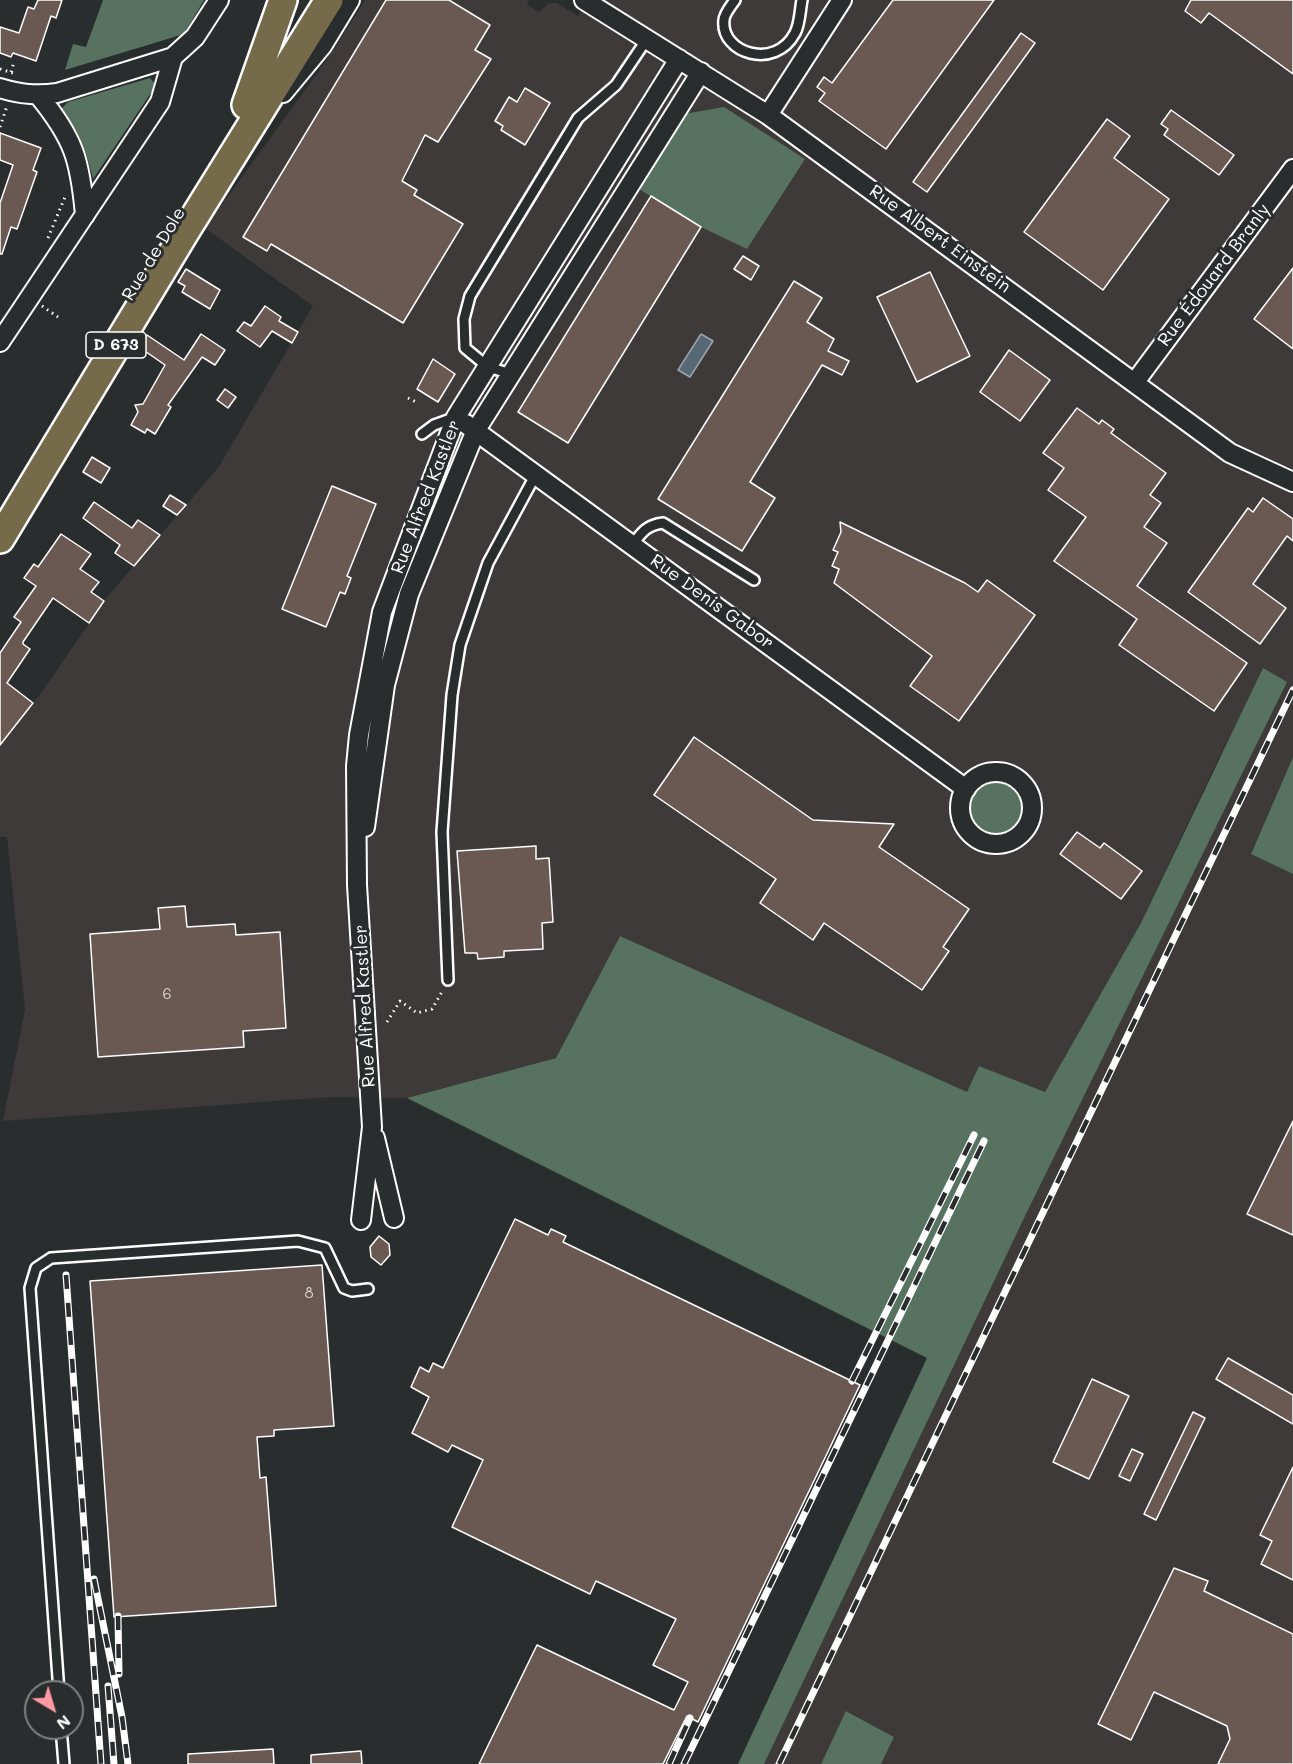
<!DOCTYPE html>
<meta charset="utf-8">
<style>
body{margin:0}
#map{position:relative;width:1293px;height:1764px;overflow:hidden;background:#2a2d2e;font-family:Mali,sans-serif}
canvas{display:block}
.north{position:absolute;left:24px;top:1680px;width:60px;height:60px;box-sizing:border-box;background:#2a2d2e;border:2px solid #7f8182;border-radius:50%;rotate:142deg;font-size:16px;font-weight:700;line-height:24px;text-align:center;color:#fff}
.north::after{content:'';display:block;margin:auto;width:21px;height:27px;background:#ff9aa2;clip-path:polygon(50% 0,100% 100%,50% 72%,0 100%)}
</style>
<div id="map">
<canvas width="1293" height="1764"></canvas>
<div class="north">N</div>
</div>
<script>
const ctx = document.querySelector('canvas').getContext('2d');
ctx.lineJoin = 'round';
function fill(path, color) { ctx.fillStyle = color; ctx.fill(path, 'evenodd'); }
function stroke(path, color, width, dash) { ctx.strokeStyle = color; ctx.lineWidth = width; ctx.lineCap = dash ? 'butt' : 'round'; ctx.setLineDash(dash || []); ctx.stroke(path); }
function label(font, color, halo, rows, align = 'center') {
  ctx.font = font + ' Mali,sans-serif'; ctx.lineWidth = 6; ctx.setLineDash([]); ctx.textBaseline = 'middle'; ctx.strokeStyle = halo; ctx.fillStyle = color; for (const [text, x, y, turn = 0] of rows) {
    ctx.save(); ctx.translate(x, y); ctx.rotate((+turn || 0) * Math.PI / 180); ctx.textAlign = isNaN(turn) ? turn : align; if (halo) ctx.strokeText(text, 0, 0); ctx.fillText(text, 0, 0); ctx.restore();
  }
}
fill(new Path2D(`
 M 365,0 L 529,0 L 527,5 L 539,12 L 549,3 L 557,3 L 578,16 L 588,0 L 1293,0 L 1293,757 L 1251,853 L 1293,874 L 1293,1764 L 881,1764 L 894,1737 L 847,1711 L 821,1764 L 764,1764 L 1026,1214 L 1228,738 L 1141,923 L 1045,1093 L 979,1066 L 967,1093 L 620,936 L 556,1058 L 407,1098 L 329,1097 L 3,1121 L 25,1010 L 7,837 L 0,837 L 0,745 L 41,693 L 108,596 L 218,468 L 313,306 L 205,228 L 326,61 Z`), '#3d3a39');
fill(new Path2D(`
 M 103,0 L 204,0 L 184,34 L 65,70 L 73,44 L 86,47 Z
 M 150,78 L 155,84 L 153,90 L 93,179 C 89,163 85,147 77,132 C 73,123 63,119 62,108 L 68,102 Z
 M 724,107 L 805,159 L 747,249 L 701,227 L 639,189 L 684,114 Z
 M 1263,668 L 1287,682 L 1026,1214 L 764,1764 L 738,1764 L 927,1358 L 407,1098 L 556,1058 L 620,936 L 967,1092 L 979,1066 L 1045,1092 L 1141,923 Z
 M 1293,757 L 1293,874 L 1251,854 Z
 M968 808a27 27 0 1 1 54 0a27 27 0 1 1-54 0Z
 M 846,1711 L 894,1737 L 881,1764 L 821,1764 Z`), '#577260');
const water = new Path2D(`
 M 701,334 L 713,341 L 690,377 L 678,370 Z`);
fill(water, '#586774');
stroke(water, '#9ba4ac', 1.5);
const building = new Path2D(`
 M 38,0 L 62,0 L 56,18 L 51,16 L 36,61 L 13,53 L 11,57 L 0,53 L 0,27 L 19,33 L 28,7 L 34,9 Z
 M 386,0 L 449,0 L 490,25 L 475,50 L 491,59 L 438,142 L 425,135 L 402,181 L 417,190 L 414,195 L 463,224 L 403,323 L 271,244 L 267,251 L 243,237 Z
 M 893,0 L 994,0 L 886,149 L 819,101 L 825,93 L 817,87 L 824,77 L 832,83 Z
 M 1191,0 L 1293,0 L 1293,74 L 1209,13 L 1201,23 L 1185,11 Z
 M 1021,33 L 1035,43 L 927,192 L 913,182 Z
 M 525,88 L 550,103 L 525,145 L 501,130 L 503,126 L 495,121 L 509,97 L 517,102 Z
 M 1171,110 L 1234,155 L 1219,175 L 1164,135 L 1168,129 L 1161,124 Z
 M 1107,119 L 1130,136 L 1114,158 L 1169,199 L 1103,290 L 1024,232 Z
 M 0,133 L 41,148 L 33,170 L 37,172 L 17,229 L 11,227 L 2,254 L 0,254 L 0,203 L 13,165 L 0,160 Z
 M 651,196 L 701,227 L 568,443 L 518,412 Z
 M 743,256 L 759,266 L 751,280 L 734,269 Z
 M 1293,268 L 1293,349 L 1254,319 Z
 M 186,269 L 220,290 L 210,309 L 182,292 L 185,286 L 178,282 Z
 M 930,272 L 970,356 L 917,382 L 877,297 Z
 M 794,281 L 822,298 L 807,322 L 834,339 L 828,351 L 849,361 L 842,375 L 822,365 L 750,482 L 775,498 L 742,551 L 658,499 Z
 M 265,306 L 281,317 L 279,321 L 298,332 L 292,343 L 272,331 L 260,347 L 237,331 L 244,322 L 251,326 Z
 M 201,334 L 225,350 L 215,365 L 202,357 L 168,405 L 171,407 L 155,434 L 147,429 L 145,433 L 131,425 L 138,412 L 135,405 L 143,404 L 165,365 L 139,347 L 147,335 L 184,360 Z
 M 1009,350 L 1050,380 L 1020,421 L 980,392 Z
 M 433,359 L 455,374 L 438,402 L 417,389 Z
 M 225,389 L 236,397 L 228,408 L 217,400 Z
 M 1077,408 L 1099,424 L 1102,420 L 1114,429 L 1111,433 L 1166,473 L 1150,495 L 1161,503 L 1144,527 L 1167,543 L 1137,586 L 1247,663 L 1214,711 L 1119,645 L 1137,619 L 1054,561 L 1086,517 L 1048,490 L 1064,468 L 1043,453 Z
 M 92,457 L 110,468 L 101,483 L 83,472 Z
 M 332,486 L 376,504 L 347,576 L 351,578 L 345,594 L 340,592 L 326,627 L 282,609 Z
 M 170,495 L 186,505 L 177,515 L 163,506 Z
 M 1263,498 L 1293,519 L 1293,541 L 1287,536 L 1253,584 L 1286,608 L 1260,644 L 1188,592 L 1248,508 L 1253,512 Z
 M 94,502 L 132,528 L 138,520 L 160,535 L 134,566 L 115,553 L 120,545 L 83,518 Z
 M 840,522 L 965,583 L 978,592 L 987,580 L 1035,615 L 959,721 L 910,686 L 932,656 L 834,583 L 839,569 L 832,566 L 838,552 L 833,550 L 841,532 Z
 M 61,534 L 91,554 L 80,569 L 99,582 L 91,592 L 104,601 L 89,623 L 53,598 L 23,642 L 23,644 L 30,649 L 7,683 L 33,703 L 0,745 L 0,653 L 21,622 L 14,617 L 36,586 L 24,578 L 34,564 L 38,567 Z
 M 694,737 L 813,820 L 894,824 L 879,847 L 969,909 L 943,947 L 949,951 L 922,990 L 824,923 L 813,940 L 760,903 L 776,879 L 654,795 Z
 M 1077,832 L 1100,848 L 1104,843 L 1142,871 L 1121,899 L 1060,854 Z
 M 536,846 L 536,859 L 549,858 L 553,922 L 542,923 L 543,949 L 504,951 L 504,957 L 478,959 L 477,953 L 465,953 L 457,851 Z
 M 185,906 L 187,927 L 235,924 L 236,935 L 280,932 L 286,1028 L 243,1031 L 244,1047 L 98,1057 L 90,934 L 160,929 L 158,908 Z
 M 1293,1121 L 1293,1235 L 1247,1214 Z
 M 515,1219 L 548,1235 L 551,1229 L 566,1236 L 563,1242 L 860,1385 L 698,1722 L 687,1716 L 663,1764 L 479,1764 L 537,1645 L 674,1710 L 688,1682 L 653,1665 L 676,1619 L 596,1581 L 590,1594 L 452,1527 L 483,1460 L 452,1445 L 448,1452 L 412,1433 L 429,1397 L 411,1387 L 420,1367 L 429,1372 L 433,1363 L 443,1368 Z
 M 379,1236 L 389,1244 L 390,1255 L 381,1265 L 371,1257 L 370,1247 Z
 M 322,1265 L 334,1426 L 274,1430 L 274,1436 L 257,1437 L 260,1478 L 266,1477 L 276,1606 L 114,1617 L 90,1281 Z
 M 1228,1358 L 1293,1395 L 1293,1424 L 1216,1379 Z
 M 1092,1379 L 1129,1396 L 1089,1479 L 1053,1462 Z
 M 1193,1412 L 1205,1418 L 1156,1520 L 1144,1514 Z
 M 1132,1449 L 1143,1454 L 1130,1481 L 1119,1476 Z
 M 1293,1467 L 1293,1580 L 1261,1564 L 1272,1541 L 1260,1535 Z
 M 1174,1568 L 1208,1581 L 1204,1591 L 1293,1634 L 1293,1764 L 1218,1764 L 1230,1739 L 1227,1726 L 1154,1692 L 1131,1740 L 1098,1724 Z
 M 273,1749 L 274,1764 L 188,1764 L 188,1754 Z
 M 361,1751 L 362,1764 L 311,1764 L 311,1755 Z`);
fill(building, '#6a5953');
stroke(building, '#fff', 1.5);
const lane = new Path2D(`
 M 735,0 C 731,6 724,14 724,20 C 720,53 775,71 795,33 C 800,24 800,10 802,0
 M 511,374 L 488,367 L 465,348 L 464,319 L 470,296 L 578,118 L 616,85 L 647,39
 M 422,434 L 434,425 L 456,417
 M 633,544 C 642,532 647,525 663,523 L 754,580
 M 448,980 L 442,832 L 452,695 L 460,645 L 488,563 L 536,474
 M 59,1692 L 30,1288 L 36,1268 L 51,1258 L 298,1241 L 325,1248 L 344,1288 L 352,1291 L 368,1289
 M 61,1728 L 64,1764`);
const street = new Path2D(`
 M 584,0 L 768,115 L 1230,453 L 1293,482
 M 0,88 C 20,94 36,96 57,93 L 173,57 L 195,37 L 219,0
 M 283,93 L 322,46 L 350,0
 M 39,96 C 74,139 80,160 85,215
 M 768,115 L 842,0
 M 0,342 L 160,102 L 173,57
 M 1135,382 L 1293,169
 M 466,424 L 966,789
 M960 808a36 36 0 1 1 72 0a36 36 0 1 1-72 0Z
 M 365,827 L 385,685 L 409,594 L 476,430 L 701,72
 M 375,1138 L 394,1218
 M 361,1220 L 372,1127 L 357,885 L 356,766 L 359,735 L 382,612 L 456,417 L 679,59`);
const primary = new Path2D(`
 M 246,105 L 283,0
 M 0,539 L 185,232 L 329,0`);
stroke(lane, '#fff', 14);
stroke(street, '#fff', 22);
stroke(primary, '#fff', 32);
stroke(new Path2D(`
 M 0,69 L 13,73
 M 11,72 L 14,62
 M 0,127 L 7,106
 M 48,238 L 65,197
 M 42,306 L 58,317
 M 408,398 L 418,403
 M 387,1022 L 400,1001 L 417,1013 L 432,1009 L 443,990`), '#fff', 3, [1.5, 4.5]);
stroke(lane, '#2a2d2e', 9);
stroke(street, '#2a2d2e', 18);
stroke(primary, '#756b4b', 27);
const rail = new Path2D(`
 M 66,1275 L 101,1764
 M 852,1381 L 974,1135
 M 94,1579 L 122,1717 L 128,1764
 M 118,1616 L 119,1674
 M 108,1686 L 114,1764
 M 669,1764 L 690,1718
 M 684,1764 L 984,1141
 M 779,1764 L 1293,690`);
stroke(rail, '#fff', 7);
stroke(rail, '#2a2d2e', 4.5, [14]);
label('15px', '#dad6d4', null, [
 ["6",167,994],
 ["8",309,1293]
]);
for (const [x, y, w] of [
 [116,345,60]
]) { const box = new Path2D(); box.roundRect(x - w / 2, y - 13, w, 26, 4.5); ctx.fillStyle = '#2a2d2e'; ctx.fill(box); stroke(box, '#fff', 1.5); }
label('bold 16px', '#fff', null, [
 ["D 673",116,345]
]);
label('18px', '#fff', '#2a2d2e', [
 ["Rue Albert Einstein",940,239,36],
 ["Rue de Dole",154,254,-59],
 ["Rue Édouard Branly",1214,275,-53],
 ["Rue Alfred Kastler",426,497,-69],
 ["Rue Denis Gabor",712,602,36],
 ["Rue Alfred Kastler",365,1006,-93]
]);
</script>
